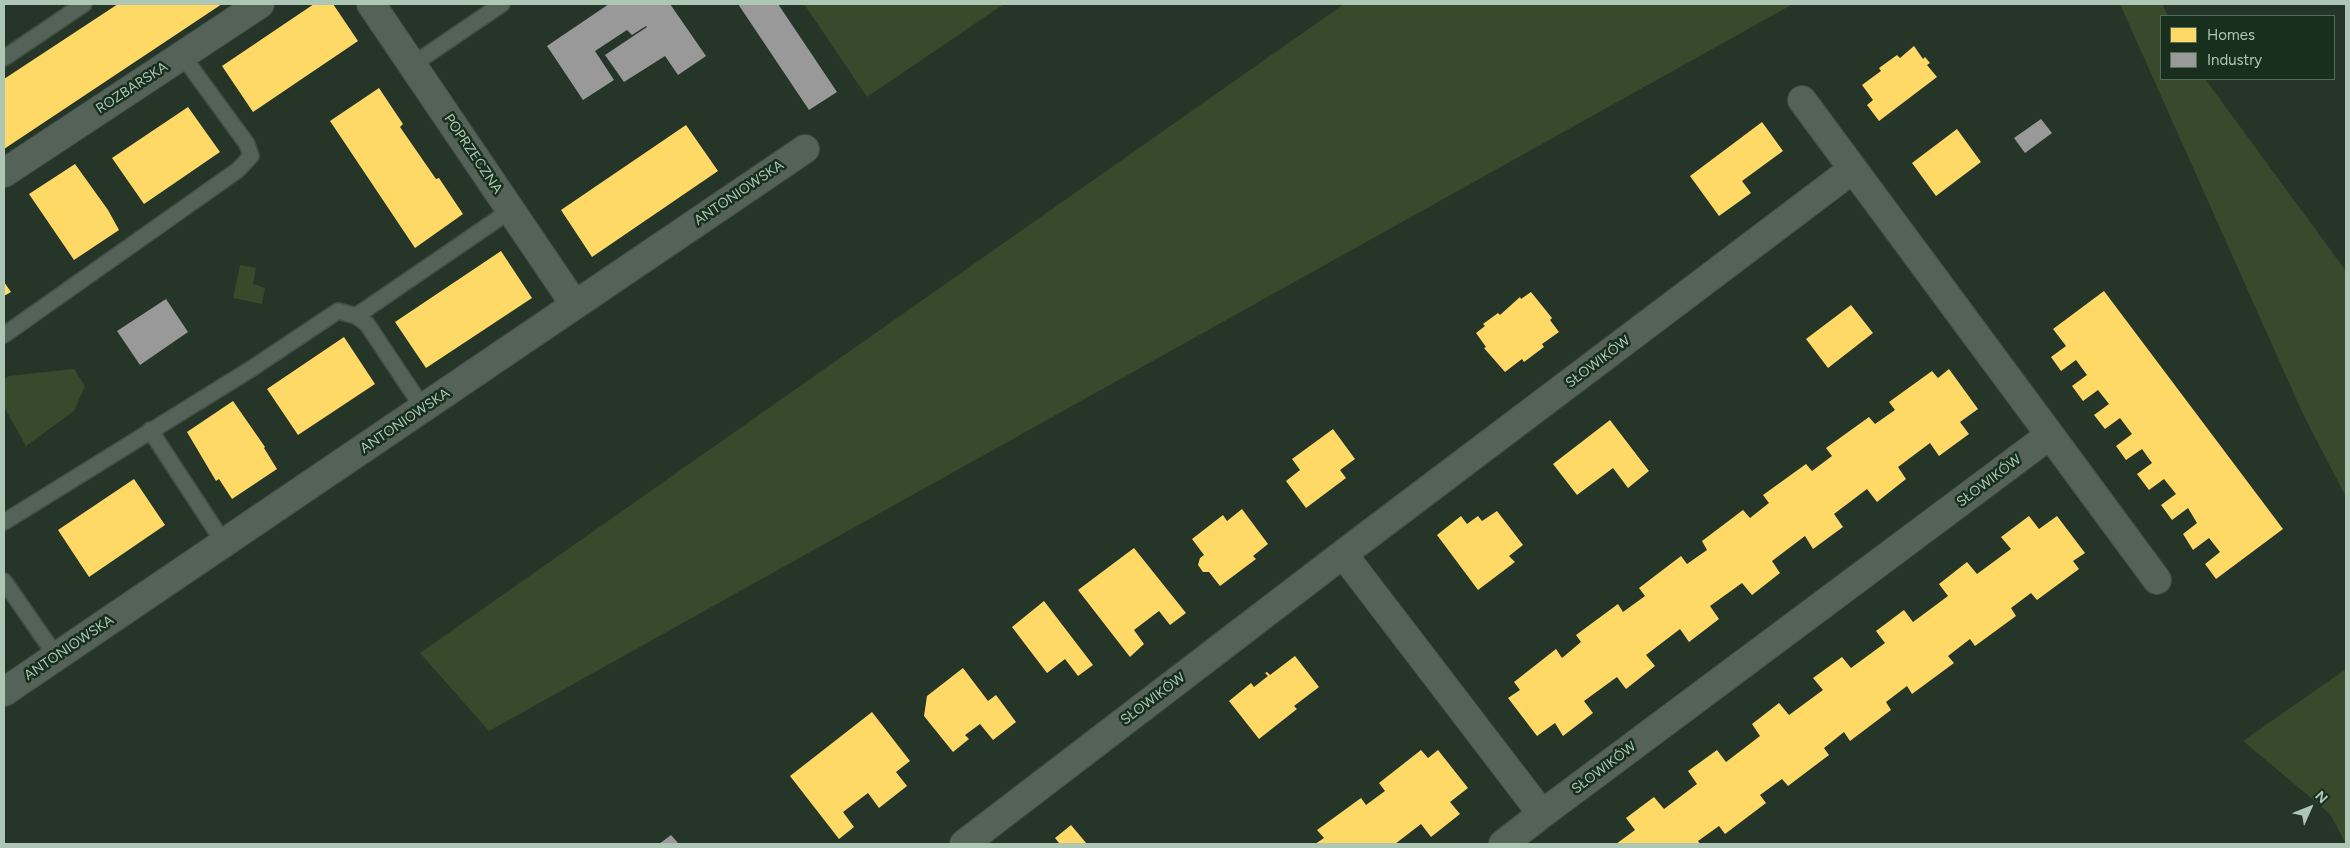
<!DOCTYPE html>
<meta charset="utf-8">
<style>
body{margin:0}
#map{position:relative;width:2350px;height:848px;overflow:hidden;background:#253528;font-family:Figtree,sans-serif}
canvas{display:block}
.frame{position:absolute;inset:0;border:5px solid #adc7b4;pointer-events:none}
.legend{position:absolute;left:2160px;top:15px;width:175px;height:65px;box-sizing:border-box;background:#182f1e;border:1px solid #546c5a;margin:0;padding:6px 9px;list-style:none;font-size:15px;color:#adc7b4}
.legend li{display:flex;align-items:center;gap:10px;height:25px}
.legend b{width:25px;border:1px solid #546c5a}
.north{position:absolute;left:2285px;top:783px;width:50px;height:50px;-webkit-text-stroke:4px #182f1e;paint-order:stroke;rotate:46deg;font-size:14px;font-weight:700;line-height:20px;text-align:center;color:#adc7b4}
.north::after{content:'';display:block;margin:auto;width:18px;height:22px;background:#adc7b4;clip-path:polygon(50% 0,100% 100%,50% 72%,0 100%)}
</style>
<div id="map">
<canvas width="2350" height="848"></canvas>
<div class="frame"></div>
<ul class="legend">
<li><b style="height:14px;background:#ffd966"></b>Homes</li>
<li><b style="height:14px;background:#999"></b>Industry</li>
</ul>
<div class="north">N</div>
</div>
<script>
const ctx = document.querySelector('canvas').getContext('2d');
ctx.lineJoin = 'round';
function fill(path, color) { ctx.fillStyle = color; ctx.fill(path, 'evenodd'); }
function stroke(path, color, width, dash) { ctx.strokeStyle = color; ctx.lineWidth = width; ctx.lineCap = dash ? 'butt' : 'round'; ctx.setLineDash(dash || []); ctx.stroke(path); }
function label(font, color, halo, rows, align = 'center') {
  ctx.font = font + ' Figtree,sans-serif'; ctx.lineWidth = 5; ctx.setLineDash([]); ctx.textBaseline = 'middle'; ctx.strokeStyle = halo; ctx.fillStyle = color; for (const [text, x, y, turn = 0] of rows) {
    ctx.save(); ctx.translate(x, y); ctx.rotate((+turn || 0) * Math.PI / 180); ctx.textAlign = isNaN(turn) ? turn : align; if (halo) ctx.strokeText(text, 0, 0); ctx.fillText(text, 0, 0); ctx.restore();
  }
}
fill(new Path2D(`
 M 804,4 L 1004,4 L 867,97 Z
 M 1344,4 L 1793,4 L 489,731 L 420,653 Z
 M 2120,4 L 2162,4 L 2168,16 L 2161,16 L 2161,79 L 2205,79 L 2346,271 L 2346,497 L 2303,414 Z
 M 240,265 L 256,268 L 253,284 L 265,288 L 262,304 L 233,298 Z
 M 74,369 L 85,386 L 74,411 L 26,446 L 4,407 L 4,380 L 8,376 Z
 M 2346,669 L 2346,844 L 2330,814 L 2243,741 Z`), '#39492c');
fill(new Path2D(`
 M 118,4 L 222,4 L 4,149 L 4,79 Z
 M 314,4 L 333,4 L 358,41 L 253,112 L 222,66 Z
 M 1914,46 L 1923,59 L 1925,57 L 1930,63 L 1927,65 L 1937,77 L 1879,121 L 1867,105 L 1873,100 L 1862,85 L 1881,71 L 1879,68 L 1897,55 L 1900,58 Z
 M 379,88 L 403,124 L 400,127 L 436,179 L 439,178 L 463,214 L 415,248 L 330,121 Z
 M 188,107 L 220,152 L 144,204 L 112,158 Z
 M 1762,122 L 1783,151 L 1742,181 L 1751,193 L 1719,216 L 1690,176 Z
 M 686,125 L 718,171 L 592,257 L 561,210 Z
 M 1957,129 L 1981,162 L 1936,196 L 1912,163 Z
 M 75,164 L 108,210 L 119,230 L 74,260 L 29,194 Z
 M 501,251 L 532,298 L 426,368 L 395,322 Z
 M 4,282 L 11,292 L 4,296 Z
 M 2104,291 L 2283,529 L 2216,579 L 2205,564 L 2220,552 L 2209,538 L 2193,550 L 2183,534 L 2197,523 L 2188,508 L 2172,520 L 2161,505 L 2176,494 L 2164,479 L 2149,490 L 2137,474 L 2152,463 L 2142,449 L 2126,460 L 2116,446 L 2132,434 L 2120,418 L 2105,429 L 2094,415 L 2109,404 L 2098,390 L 2083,401 L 2072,386 L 2087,375 L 2076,360 L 2061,371 L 2051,357 L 2066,346 L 2053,329 Z
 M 1531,292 L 1552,318 L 1550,320 L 1559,332 L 1542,344 L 1544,347 L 1524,362 L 1522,359 L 1505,372 L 1484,348 L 1486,347 L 1476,333 L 1485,326 L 1483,324 L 1498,313 L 1500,315 L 1520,297 L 1521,299 Z
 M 1851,305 L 1873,333 L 1828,368 L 1806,339 Z
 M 344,337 L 375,384 L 298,435 L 267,389 Z
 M 1949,369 L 1978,409 L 1960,422 L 1969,434 L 1939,456 L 1930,443 L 1898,467 L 1906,479 L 1877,502 L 1867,489 L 1834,514 L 1843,527 L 1813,549 L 1805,536 L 1772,561 L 1780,573 L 1752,595 L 1742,583 L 1710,606 L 1719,619 L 1689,642 L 1680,629 L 1646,655 L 1655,666 L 1626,689 L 1617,677 L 1584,701 L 1593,713 L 1563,736 L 1555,723 L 1537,736 L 1508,698 L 1520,690 L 1514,682 L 1556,649 L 1562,658 L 1581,642 L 1576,635 L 1618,604 L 1623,612 L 1645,596 L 1639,588 L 1681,556 L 1687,564 L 1707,550 L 1702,541 L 1743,510 L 1750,518 L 1769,503 L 1763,495 L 1806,464 L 1812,471 L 1832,456 L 1826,448 L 1869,417 L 1875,424 L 1895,410 L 1889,402 L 1932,371 L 1938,378 Z
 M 233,401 L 265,447 L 264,448 L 277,469 L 232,499 L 219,479 L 216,481 L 187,432 Z
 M 1610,420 L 1649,471 L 1628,488 L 1613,468 L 1577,495 L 1553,464 Z
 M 1333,429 L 1355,459 L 1340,470 L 1346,478 L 1306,508 L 1286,481 L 1300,470 L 1292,459 Z
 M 134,479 L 165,525 L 89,577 L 58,530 Z
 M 1242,509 L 1268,544 L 1253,556 L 1256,559 L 1220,586 L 1209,572 L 1203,572 L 1198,565 L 1200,558 L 1204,555 L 1192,539 L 1223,515 L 1227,521 Z
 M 1497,511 L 1523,545 L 1509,556 L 1515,562 L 1478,590 L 1437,535 L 1461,516 L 1467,524 L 1478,516 L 1482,521 Z
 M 2029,516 L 2039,529 L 2057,516 L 2085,553 L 2073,561 L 2079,569 L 2037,600 L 2031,593 L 2011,608 L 2016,616 L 1975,646 L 1970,639 L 1948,656 L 1954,663 L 1912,694 L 1907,686 L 1886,702 L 1891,710 L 1850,741 L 1844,732 L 1824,748 L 1829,755 L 1788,786 L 1782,779 L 1760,795 L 1766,803 L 1725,834 L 1719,826 L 1698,841 L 1700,844 L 1616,844 L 1635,830 L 1626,818 L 1654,797 L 1664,809 L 1697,784 L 1688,771 L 1717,750 L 1726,762 L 1760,736 L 1752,724 L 1779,703 L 1789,715 L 1823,690 L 1813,678 L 1842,657 L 1851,668 L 1885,643 L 1876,631 L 1904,610 L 1913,622 L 1948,596 L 1939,584 L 1967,562 L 1977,574 L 2011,549 L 2001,537 Z
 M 1134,548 L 1186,613 L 1170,625 L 1159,611 L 1134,630 L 1144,644 L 1130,657 L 1078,590 Z
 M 1044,601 L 1093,665 L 1078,676 L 1065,659 L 1047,673 L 1012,627 Z
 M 1295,656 L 1319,687 L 1294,706 L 1297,709 L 1259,739 L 1229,701 L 1251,683 L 1254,687 L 1268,676 L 1265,673 L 1267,672 L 1270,675 Z
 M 963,668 L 988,701 L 996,695 L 1016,722 L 993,740 L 980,724 L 965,735 L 969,739 L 953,752 L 924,716 L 927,696 Z
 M 872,712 L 910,761 L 896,772 L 907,786 L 879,808 L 868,793 L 843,812 L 854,827 L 839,839 L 790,776 Z
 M 1421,750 L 1428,758 L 1438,750 L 1468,788 L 1450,802 L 1460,814 L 1431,837 L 1421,824 L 1395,844 L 1315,844 L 1324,838 L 1317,830 L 1361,798 L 1366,805 L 1385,791 L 1379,783 Z
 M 1071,825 L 1087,844 L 1057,844 L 1059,843 L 1055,838 Z`), '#ffd966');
fill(new Path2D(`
 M 609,4 L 670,4 L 706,56 L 678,75 L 665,56 L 624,82 L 605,55 L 647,27 L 646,26 L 632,35 L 627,30 L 595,51 L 614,80 L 583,100 L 547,46 Z
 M 738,4 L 778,4 L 837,92 L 809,110 Z
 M 2041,119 L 2052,133 L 2025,153 L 2014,138 Z
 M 166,299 L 188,332 L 140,365 L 117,331 Z
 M 671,835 L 679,844 L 659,844 Z`), '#999');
const lane = new Path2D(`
 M 4,58 L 84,4
 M 412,65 L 502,4
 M 356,316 L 511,210
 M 4,335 L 238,170 L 251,156 L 247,144 L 182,55
 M 150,430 L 224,543
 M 4,522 L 251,369 L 338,311 L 356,316 L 367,324 L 423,408
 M 4,581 L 56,656`);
const street = new Path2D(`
 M 371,4 L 575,305
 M 4,173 L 260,4
 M 2050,435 L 2157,580
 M 1343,554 L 1542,814 L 2050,435 L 1802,100
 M 4,692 L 805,149
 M 964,844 L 1343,554 L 1853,169
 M 1503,844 L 1542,814`);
stroke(lane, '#434f46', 18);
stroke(street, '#434f46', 30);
stroke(lane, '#556258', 15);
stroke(street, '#556258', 28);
label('14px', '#adc7b4', '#182f1e', [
 ["ROZBARSKA",132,88,-33],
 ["POPRZECZNA",473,154,56],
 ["ANTONIOWSKA",739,193,-34],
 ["SŁOWIKÓW",1598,362,-37],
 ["ANTONIOWSKA",405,421,-34],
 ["SŁOWIKÓW",1989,481,-37],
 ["ANTONIOWSKA",69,648,-34],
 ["SŁOWIKÓW",1153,699,-37],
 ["SŁOWIKÓW",1604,768,-37]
]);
</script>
